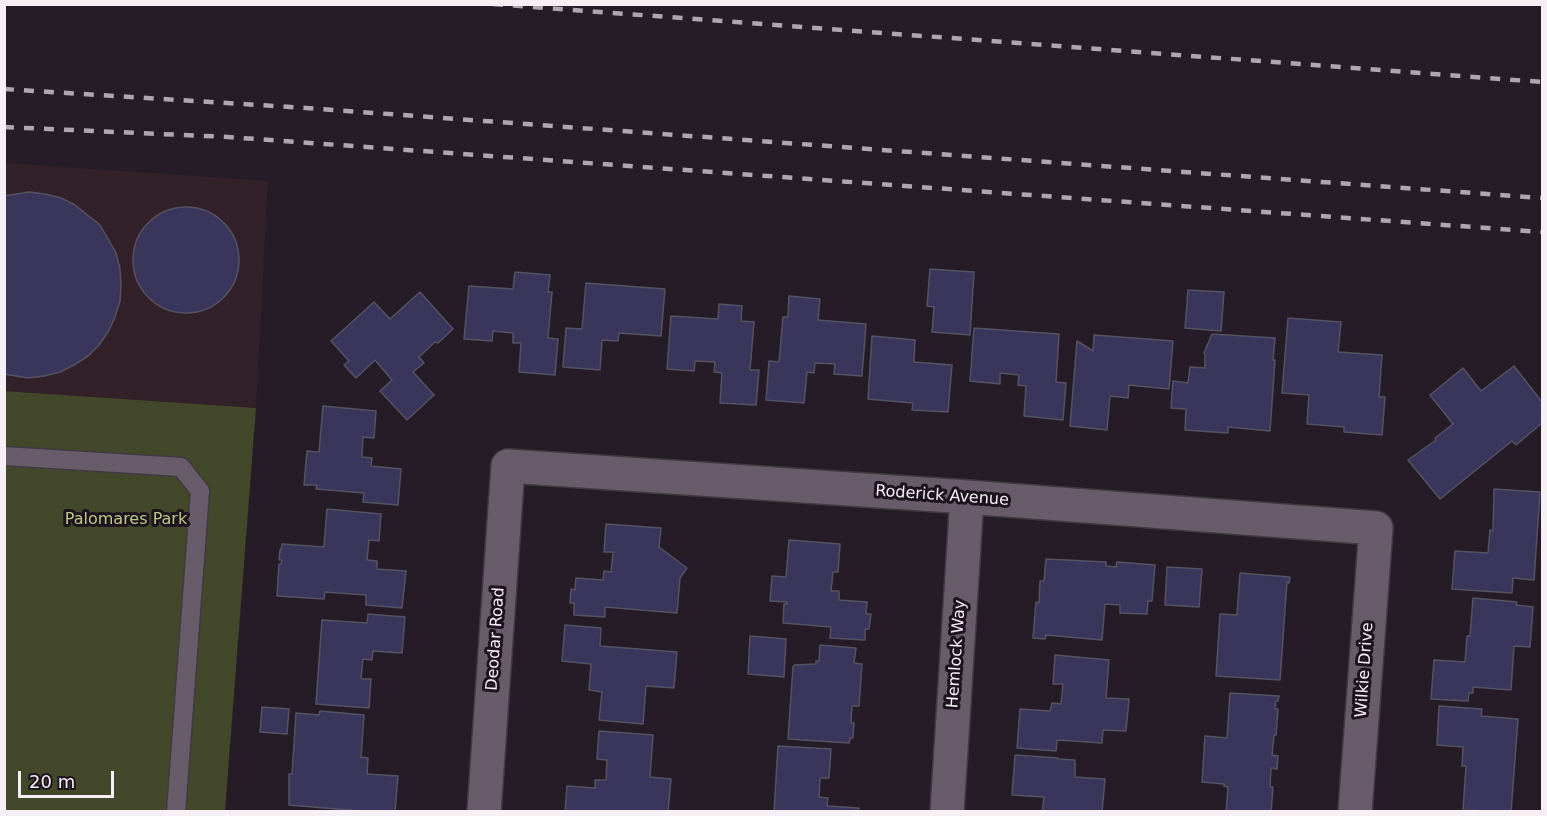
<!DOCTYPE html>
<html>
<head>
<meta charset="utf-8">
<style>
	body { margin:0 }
	#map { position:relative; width:1547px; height:816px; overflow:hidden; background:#261c27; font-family:"DejaVu Sans",sans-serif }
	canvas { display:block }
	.frame { position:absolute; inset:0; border:6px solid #f6eff6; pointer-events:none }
	.scale { position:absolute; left:18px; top:771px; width:96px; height:27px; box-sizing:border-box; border:3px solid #f6eff6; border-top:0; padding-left:8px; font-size:18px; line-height:21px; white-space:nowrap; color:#f6eff6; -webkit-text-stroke:4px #1d131e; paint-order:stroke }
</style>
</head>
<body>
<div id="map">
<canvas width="1547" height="816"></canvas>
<div class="frame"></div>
<div class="scale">20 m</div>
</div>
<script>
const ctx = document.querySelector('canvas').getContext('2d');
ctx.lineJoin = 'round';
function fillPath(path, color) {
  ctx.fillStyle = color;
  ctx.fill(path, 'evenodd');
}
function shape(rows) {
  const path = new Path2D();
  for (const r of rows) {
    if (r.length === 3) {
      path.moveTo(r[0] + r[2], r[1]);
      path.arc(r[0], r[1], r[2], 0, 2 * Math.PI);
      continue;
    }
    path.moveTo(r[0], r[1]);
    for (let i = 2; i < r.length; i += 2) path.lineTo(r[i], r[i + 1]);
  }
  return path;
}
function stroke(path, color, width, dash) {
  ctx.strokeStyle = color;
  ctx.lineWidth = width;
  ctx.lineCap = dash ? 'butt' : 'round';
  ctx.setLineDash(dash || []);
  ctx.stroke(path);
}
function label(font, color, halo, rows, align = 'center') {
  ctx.font = font + ' "DejaVu Sans",sans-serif';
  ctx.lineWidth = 6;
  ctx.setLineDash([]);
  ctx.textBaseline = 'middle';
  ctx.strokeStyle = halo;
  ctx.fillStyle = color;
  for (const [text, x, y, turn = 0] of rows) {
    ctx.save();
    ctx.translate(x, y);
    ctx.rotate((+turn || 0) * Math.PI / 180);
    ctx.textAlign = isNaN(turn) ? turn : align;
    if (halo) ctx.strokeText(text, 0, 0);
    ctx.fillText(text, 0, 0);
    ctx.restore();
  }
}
const industrial = shape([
	[4,163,268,181,256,408,5,391]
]);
const green = shape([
	[4,391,256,408,225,811,5,811]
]);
const building = shape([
	[29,192,45,194,61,198,75,205,100,225,116,253,120,269,121,285,120,301,115,317,108,332,99,345,88,356,74,365,60,372,44,376,28,378,4,374,4,196,29,192],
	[186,260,53],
	[930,269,974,272,970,335,932,332,934,307,927,306,930,269],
	[515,272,550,275,548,292,552,292,548,338,558,339,555,375,519,372,521,343,513,343,513,333,493,331,492,341,464,339,469,286,513,289,515,272],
	[586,283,665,289,661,336,619,333,618,341,602,340,600,370,563,367,566,328,582,329,586,283],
	[1188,290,1224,292,1221,331,1185,328,1188,290],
	[420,292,453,329,438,343,435,342,419,357,424,363,413,372,434,395,407,420,380,391,392,380,375,360,356,378,344,365,349,361,331,341,374,302,390,319,420,292],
	[789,296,820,299,818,320,866,324,862,376,834,374,835,364,815,363,814,373,807,372,804,403,766,400,769,361,779,362,783,317,788,317,789,296],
	[719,304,742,306,741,321,754,322,750,370,759,370,756,405,720,403,722,373,714,372,715,362,695,361,694,371,667,369,671,316,718,319,719,304],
	[1288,318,1341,322,1338,352,1382,355,1379,397,1385,397,1382,435,1344,432,1344,427,1307,424,1309,395,1282,393,1288,318],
	[974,328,1059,334,1056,382,1066,383,1063,420,1024,416,1026,386,1018,385,1019,375,1000,373,1000,384,970,381,974,328],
	[1212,334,1275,338,1273,360,1275,360,1270,431,1228,427,1228,433,1185,430,1186,409,1171,408,1173,381,1188,383,1190,367,1205,368,1205,355,1204,353,1212,334],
	[1094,335,1173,341,1169,389,1129,385,1128,398,1110,396,1107,430,1070,426,1077,341,1093,351,1094,335],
	[872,336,915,340,914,362,952,365,948,412,912,410,913,403,868,399,872,336],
	[1514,366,1542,402,1542,423,1516,445,1512,441,1440,499,1408,460,1436,440,1435,438,1453,424,1430,395,1463,368,1481,391,1514,366],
	[323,406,376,411,374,438,363,437,362,457,372,458,371,466,401,469,398,505,363,502,364,493,316,489,317,485,304,485,307,451,319,452,323,406],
	[1494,489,1540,492,1534,580,1513,578,1512,593,1452,589,1455,551,1488,553,1490,530,1493,531,1494,489],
	[327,509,381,514,379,541,369,540,367,560,377,561,377,569,406,571,402,608,366,605,366,595,325,592,324,599,277,596,279,564,281,564,282,560,279,560,280,550,281,550,282,544,324,547,327,509],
	[606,524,661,528,659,547,687,568,680,578,677,613,605,607,605,617,574,615,574,603,570,603,571,589,575,590,576,578,603,580,604,571,611,572,613,552,604,552,606,524],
	[789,540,840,544,838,572,833,572,831,591,839,591,839,600,867,602,866,614,871,614,869,629,865,629,865,640,830,638,831,627,783,623,784,604,787,604,787,602,770,601,772,576,786,577,789,540],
	[1046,559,1106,562,1106,566,1116,567,1117,562,1155,565,1152,601,1148,601,1147,614,1120,613,1120,605,1105,604,1102,640,1046,635,1045,639,1033,638,1036,602,1039,603,1040,581,1044,581,1046,559],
	[1167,567,1202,569,1199,607,1165,605,1167,567],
	[1240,573,1290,577,1289,583,1287,582,1280,680,1216,676,1220,614,1237,615,1240,573],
	[1473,598,1517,602,1516,605,1533,607,1530,647,1514,646,1511,690,1473,687,1473,693,1469,693,1468,701,1431,699,1434,660,1465,662,1467,636,1470,636,1473,598],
	[368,614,405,617,402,653,373,651,372,660,363,659,361,679,371,679,369,708,316,704,322,620,367,623,368,614],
	[565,625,601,628,600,646,677,652,674,688,646,686,643,724,599,720,602,692,589,690,591,664,562,661,565,625],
	[750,636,786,639,784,677,748,674,750,636],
	[820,645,856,648,854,663,862,664,859,706,852,706,851,723,854,723,853,738,850,738,849,743,788,739,793,667,794,665,816,664,816,661,819,661,820,645],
	[1055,655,1109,660,1106,698,1129,699,1126,731,1103,730,1102,743,1057,740,1056,751,1017,748,1020,709,1050,711,1052,703,1061,704,1063,684,1053,684,1055,655],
	[1230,693,1279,696,1278,701,1276,701,1275,709,1278,709,1276,735,1274,735,1272,755,1278,756,1277,769,1271,768,1270,787,1273,787,1271,812,1226,812,1228,787,1224,786,1224,784,1202,782,1205,736,1227,738,1230,693],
	[1439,706,1482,709,1481,716,1518,719,1511,812,1463,810,1466,766,1462,766,1463,747,1437,745,1439,706],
	[262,707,289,709,287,734,260,732,262,707],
	[320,711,364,715,361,757,368,758,367,774,398,776,395,812,372,812,289,805,289,774,292,774,296,713,319,715,320,711],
	[599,731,653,735,650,777,671,779,668,812,565,812,567,786,595,788,595,780,606,780,607,760,597,759,599,731],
	[778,746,831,749,829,778,820,778,819,797,828,798,827,806,859,808,858,812,774,812,778,746],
	[1015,755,1058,758,1058,759,1075,760,1075,777,1105,779,1102,812,1042,812,1044,797,1012,795,1015,755]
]);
const lane = shape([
	[4,456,181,467,200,491,176,812]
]);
const street = shape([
	[484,812,508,466,967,497,1376,528,1355,812],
	[947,812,967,497]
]);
const rail = shape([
	[493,4,1542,82],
	[4,89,306,108,1542,198],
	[4,127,228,137,1542,232]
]);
const streetNames = [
	["Roderick Avenue",942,496,4],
	["Deodar Road",496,639,-86],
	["Hemlock Way",957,654,-86],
	["Wilkie Drive",1365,670,-86]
];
const parkNames = [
	["Palomares Park",126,520]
];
fillPath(industrial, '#33212a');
fillPath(green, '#43482a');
fillPath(building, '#3a355b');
stroke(building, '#555363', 1.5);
stroke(lane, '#423a43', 21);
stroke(street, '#423a43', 36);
stroke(lane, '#695c6a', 18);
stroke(street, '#695c6a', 33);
stroke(rail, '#afa7af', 4.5, [10, 10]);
label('16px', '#f6eff6', '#1d131e', streetNames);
label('16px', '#bdc982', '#1d131e', parkNames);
</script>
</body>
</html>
